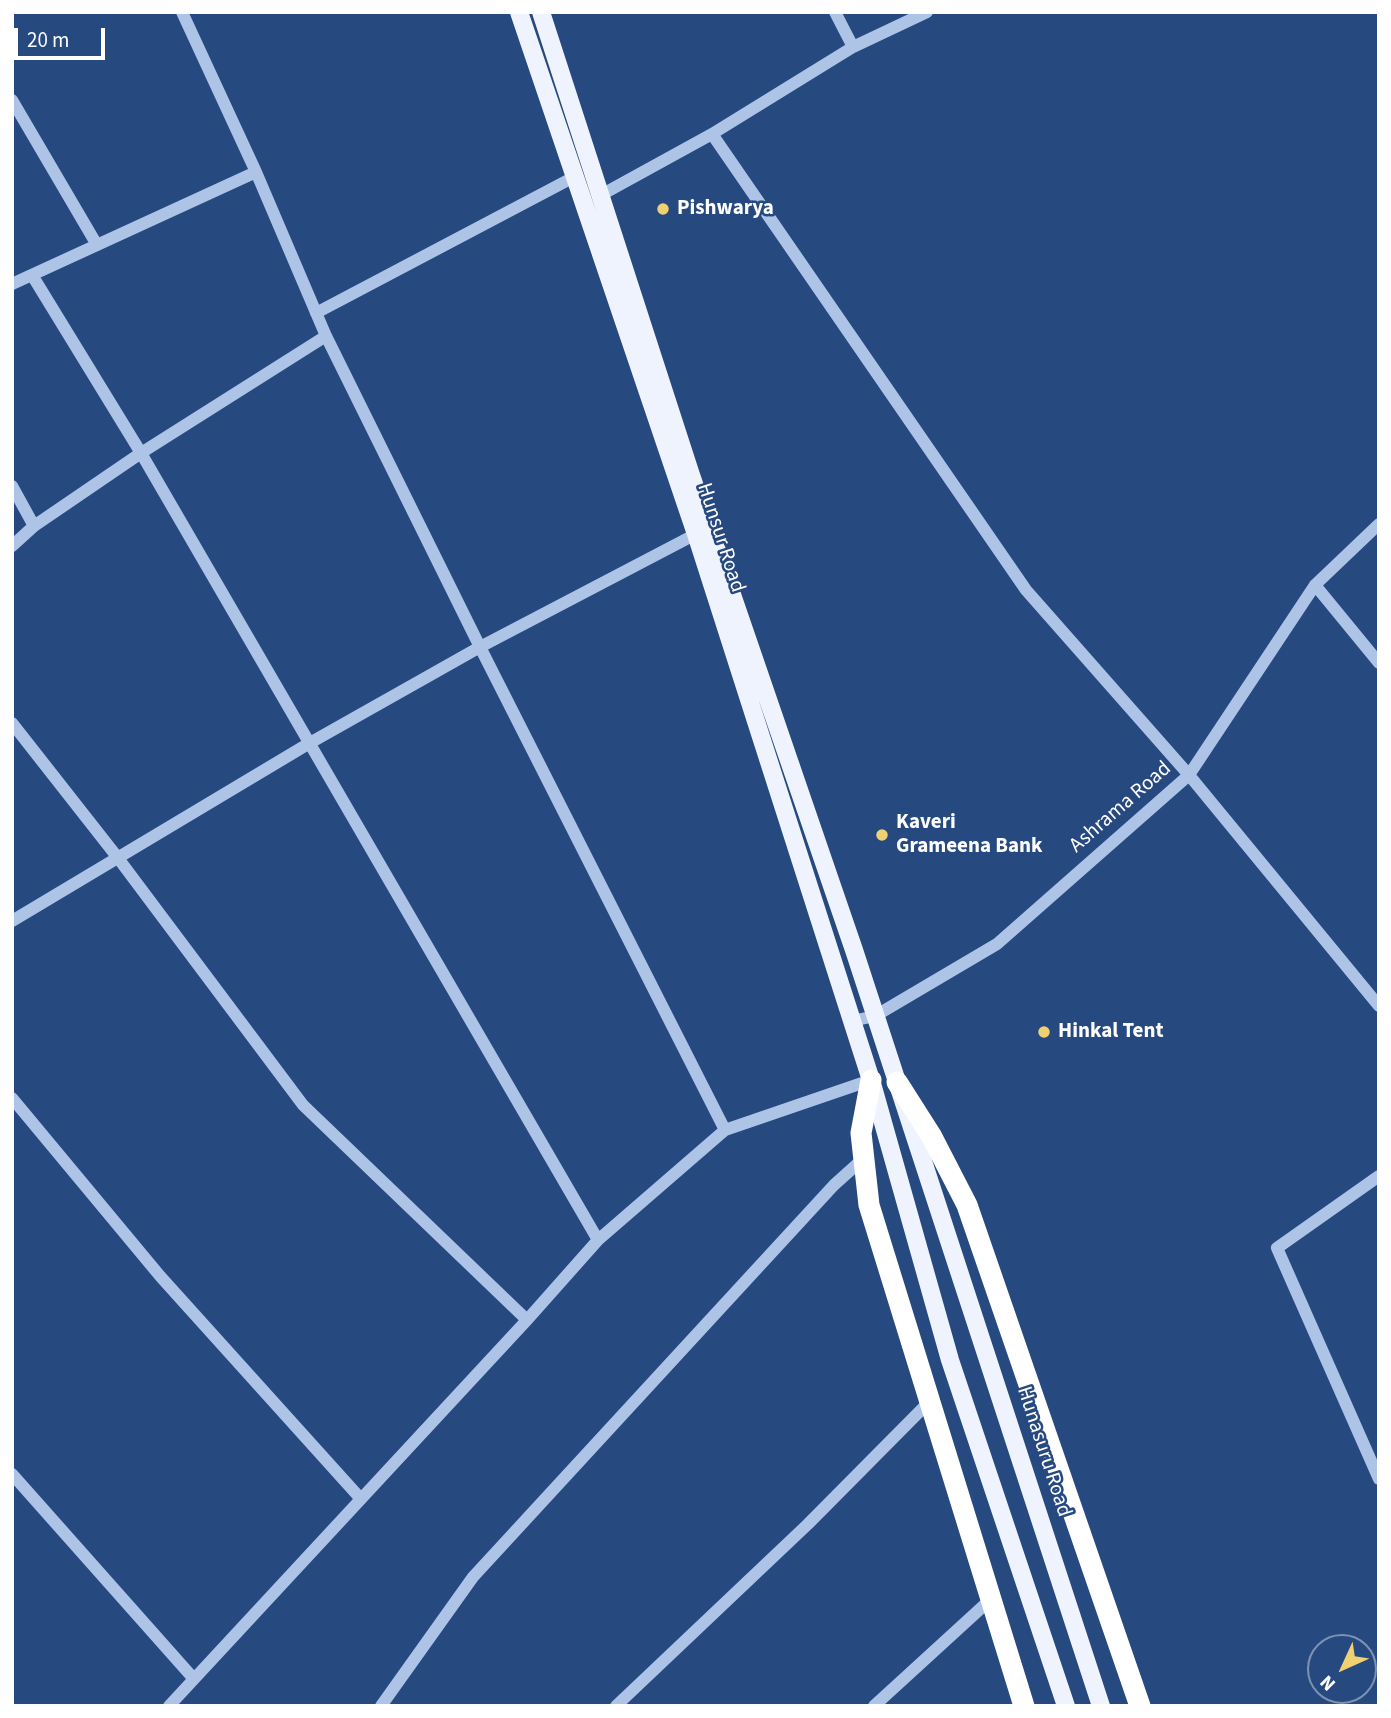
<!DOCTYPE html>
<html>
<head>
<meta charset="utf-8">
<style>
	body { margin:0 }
	#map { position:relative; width:1391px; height:1718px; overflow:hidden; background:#264980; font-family:"Source Sans 3",sans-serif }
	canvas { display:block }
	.frame { position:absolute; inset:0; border:14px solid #fff; pointer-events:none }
	.north { position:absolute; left:1307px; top:1634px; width:70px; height:70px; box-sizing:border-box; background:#264980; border:2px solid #7d92b3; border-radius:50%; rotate:225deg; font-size:19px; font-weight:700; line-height:28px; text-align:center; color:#fff }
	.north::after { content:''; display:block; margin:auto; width:24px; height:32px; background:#efd172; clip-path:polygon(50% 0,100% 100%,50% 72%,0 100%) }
	.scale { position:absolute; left:14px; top:28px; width:91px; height:32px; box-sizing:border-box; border:4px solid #fff; border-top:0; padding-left:9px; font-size:21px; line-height:24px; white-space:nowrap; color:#fff; -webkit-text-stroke:5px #264980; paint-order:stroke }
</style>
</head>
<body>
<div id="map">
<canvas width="1391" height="1718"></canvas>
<div class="frame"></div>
<div class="north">N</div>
<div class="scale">20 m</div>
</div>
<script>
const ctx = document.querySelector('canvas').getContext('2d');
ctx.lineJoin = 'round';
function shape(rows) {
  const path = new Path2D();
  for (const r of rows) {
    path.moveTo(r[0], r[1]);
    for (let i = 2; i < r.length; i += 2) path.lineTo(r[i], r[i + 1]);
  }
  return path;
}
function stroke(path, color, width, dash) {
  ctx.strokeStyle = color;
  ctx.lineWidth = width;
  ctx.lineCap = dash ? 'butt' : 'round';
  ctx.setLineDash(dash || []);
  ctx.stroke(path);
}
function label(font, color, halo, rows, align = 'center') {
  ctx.font = font + ' "Source Sans 3",sans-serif';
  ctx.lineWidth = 5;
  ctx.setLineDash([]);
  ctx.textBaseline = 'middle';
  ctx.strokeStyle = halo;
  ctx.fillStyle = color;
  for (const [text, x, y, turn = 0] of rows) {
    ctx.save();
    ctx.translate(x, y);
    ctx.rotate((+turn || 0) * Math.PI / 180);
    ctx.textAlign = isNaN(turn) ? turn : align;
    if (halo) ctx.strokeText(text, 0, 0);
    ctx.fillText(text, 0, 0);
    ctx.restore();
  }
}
const minor = shape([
	[182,12,256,172,326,336,480,647,725,1130],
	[835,12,853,47],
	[12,100,97,245],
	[712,134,1026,590,1189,775,1379,1006],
	[601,195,712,134,853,47,927,12],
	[32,275,141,453,598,1240],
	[12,284,256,172],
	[316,313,574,177],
	[12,486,34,526],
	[12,546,34,526,141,453,326,336],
	[1315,585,1379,663],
	[12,723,118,858,303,1105,527,1320],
	[12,921,308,744,480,647,696,534],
	[852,1021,875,1016,997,944,1189,775,1315,585,1379,524],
	[12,1098,160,1276,361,1499],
	[1379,1176,1277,1248,1379,1479],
	[12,1474,194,1679],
	[169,1706,527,1320,598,1240,725,1130,871,1080],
	[381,1706,473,1577,834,1185,864,1158],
	[616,1706,808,1524,930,1401],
	[874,1706,991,1599]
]);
const major = shape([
	[519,12,696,534,871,1080,950,1360,1066,1706],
	[541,12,691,475,854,950,1101,1706]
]);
const highway = shape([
	[871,1080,861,1133,869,1205,1024,1706],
	[897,1082,932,1137,967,1205,1140,1706]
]);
const markers = [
	[663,209,7,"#efd172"],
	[882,835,7,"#efd172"],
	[1044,1032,7,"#efd172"]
];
const poiNames = [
	["Pishwarya",677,209],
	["Kaveri",896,823],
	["Grameena Bank",896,847],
	["Hinkal Tent",1058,1032]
];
const streetNames = [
	["Hunsur Road",720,538,72],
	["Ashrama Road",1121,808,-41],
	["Hunasuru Road",1043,1452,72]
];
stroke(minor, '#adc4e6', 12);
stroke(major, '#eef3fd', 18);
stroke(highway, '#fff', 21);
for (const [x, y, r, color] of markers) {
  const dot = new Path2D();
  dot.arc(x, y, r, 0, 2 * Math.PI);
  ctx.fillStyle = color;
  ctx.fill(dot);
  stroke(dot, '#264980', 2.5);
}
label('bold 21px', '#fff', '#264980', poiNames, 'left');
label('21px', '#fff', '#264980', streetNames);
</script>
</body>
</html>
